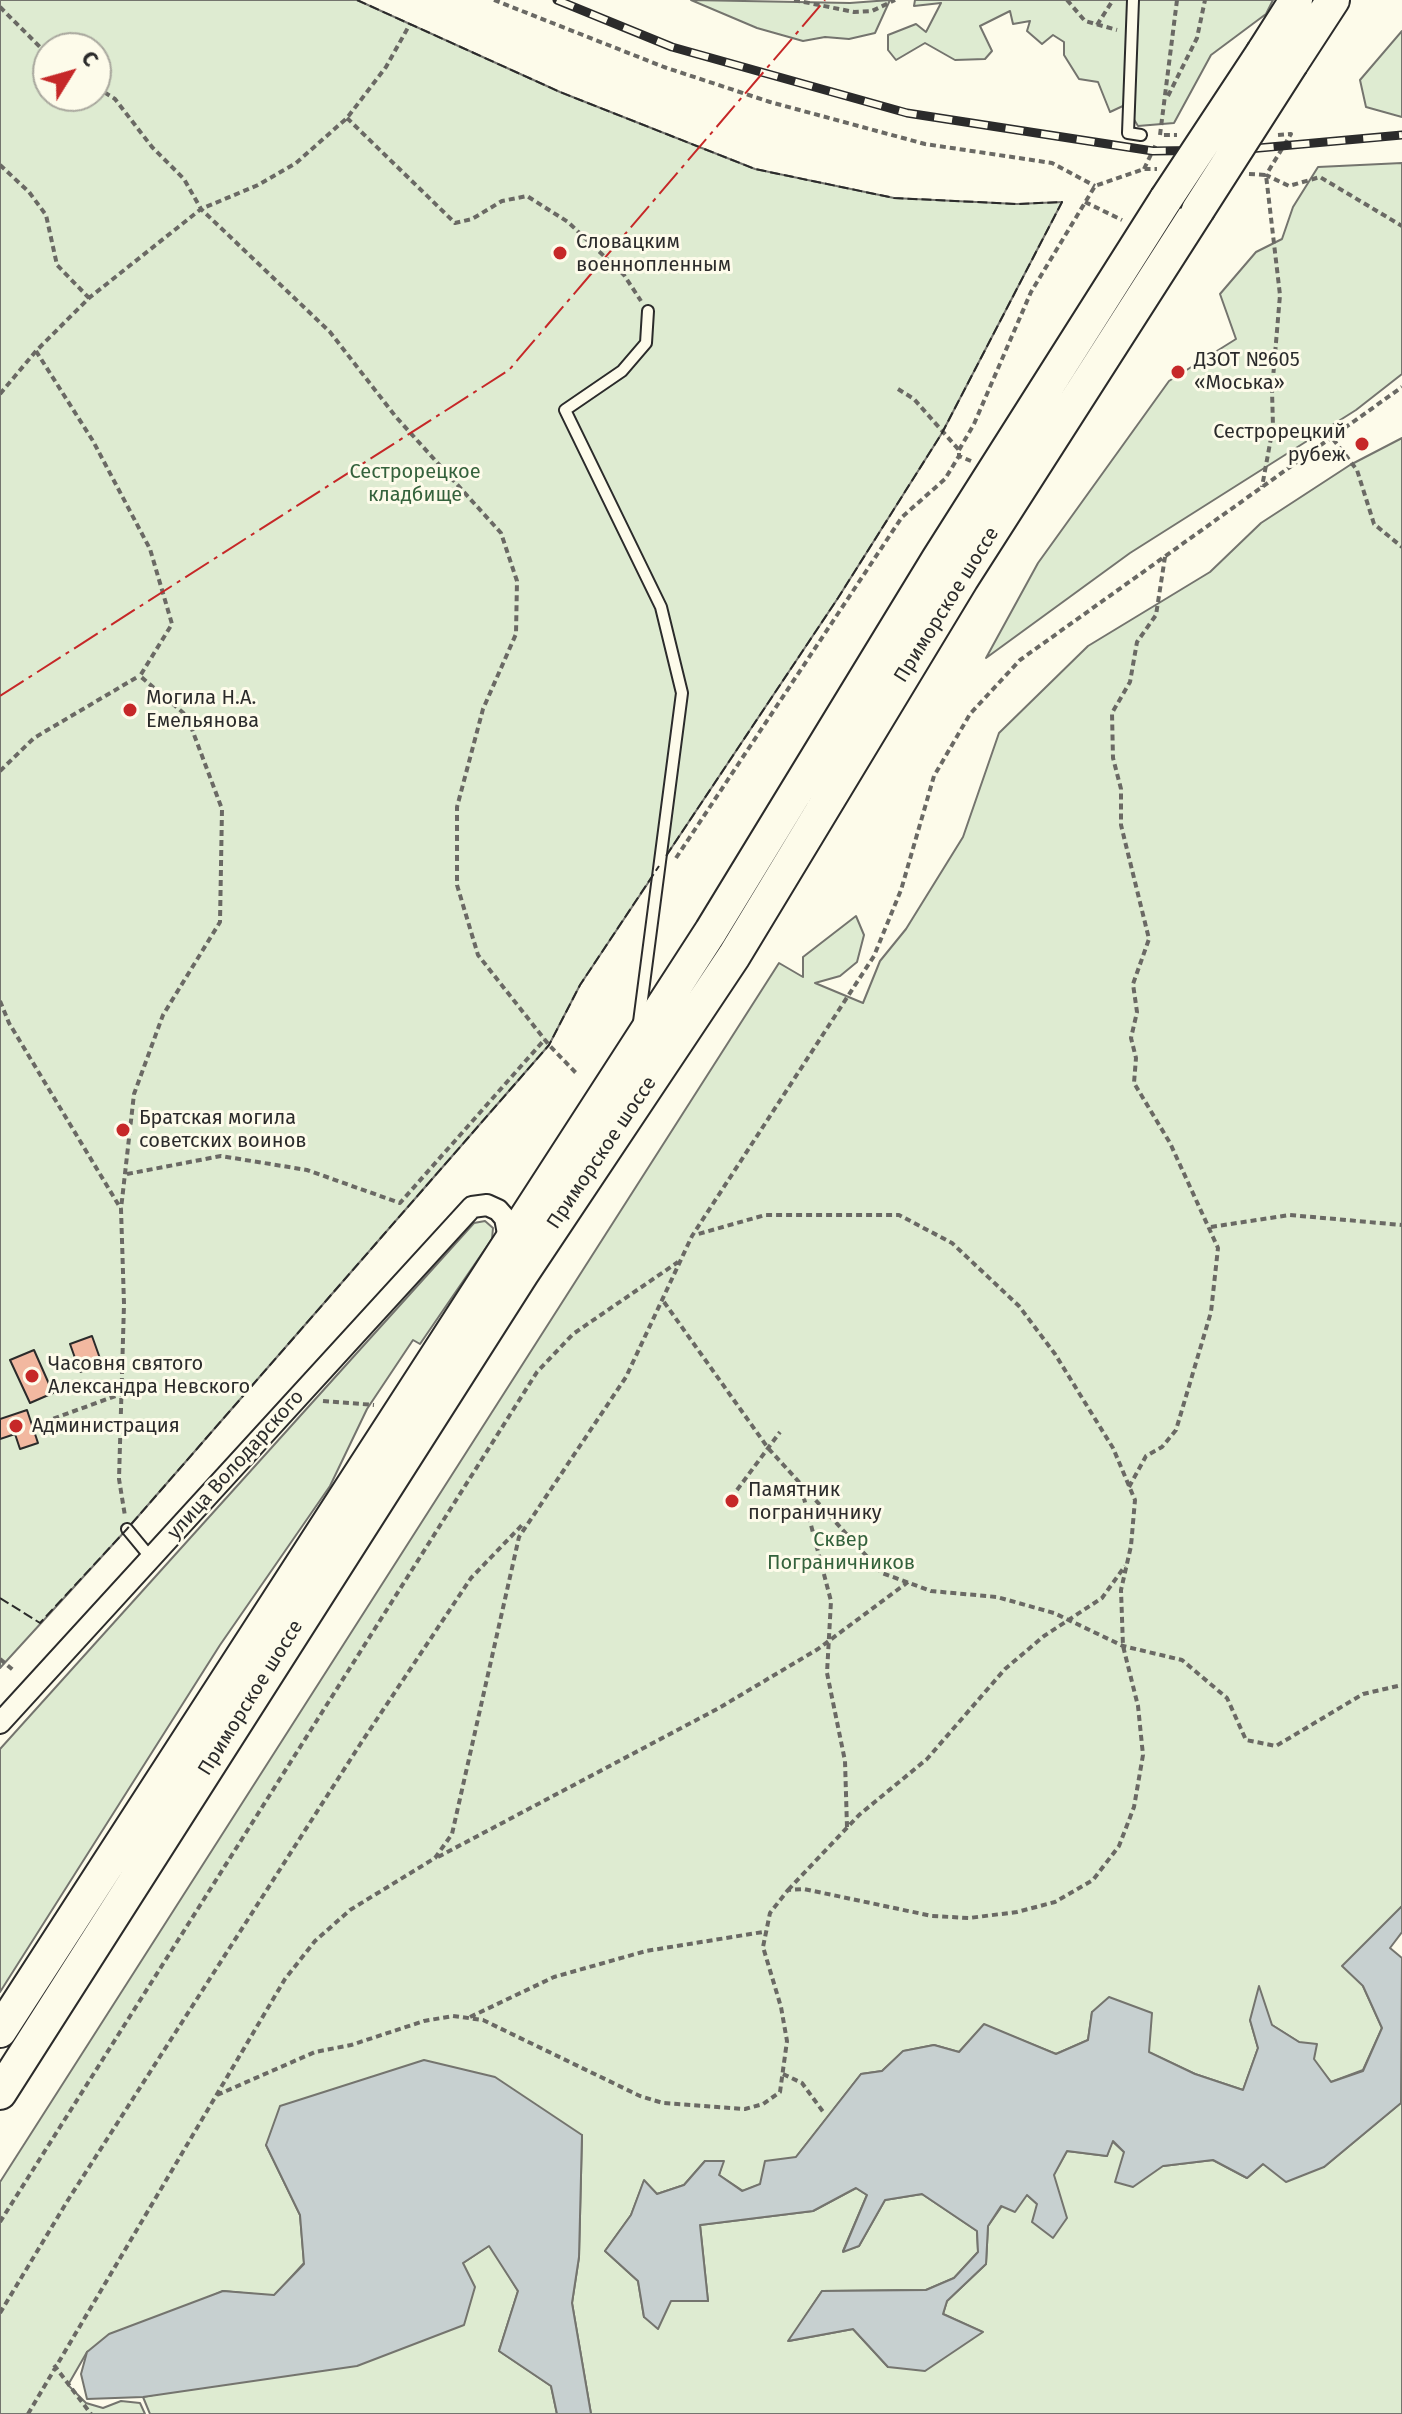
<!DOCTYPE html>
<html>
<head>
<meta charset="utf-8">
<style>
	body { margin:0 }
	#map { position:relative; width:1402px; height:2414px; overflow:hidden; background:#fdfbea; font-family:"Fira Sans",sans-serif }
	canvas { display:block }
	.north { position:absolute; left:32px; top:32px; width:80px; height:80px; box-sizing:border-box; background:#fdfbea; border:2px solid #a9a89e; border-radius:50%; rotate:53deg; font-size:22px; font-weight:700; line-height:32px; text-align:center; color:#2b2b2b }
	.north::after { content:''; display:block; margin:auto; width:28px; height:36px; background:#c62828; clip-path:polygon(50% 0,100% 100%,50% 72%,0 100%) }
</style>
</head>
<body>
<div id="map">
<canvas width="1402" height="2414"></canvas>
<div class="north">С</div>
</div>
<script>
const ctx = document.querySelector('canvas').getContext('2d');
ctx.lineJoin = 'round';
function fillPath(path, color) {
  ctx.fillStyle = color;
  ctx.fill(path, 'evenodd');
}
function shape(rows) {
  const path = new Path2D();
  for (const r of rows) {
    path.moveTo(r[0], r[1]);
    for (let i = 2; i < r.length; i += 2) path.lineTo(r[i], r[i + 1]);
  }
  return path;
}
function stroke(path, color, width, dash) {
  ctx.strokeStyle = color;
  ctx.lineWidth = width;
  ctx.lineCap = dash ? 'butt' : 'round';
  ctx.setLineDash(dash || []);
  ctx.stroke(path);
}
function label(font, color, halo, rows, align = 'center') {
  ctx.font = font + ' "Fira Sans",sans-serif';
  ctx.lineWidth = 6;
  ctx.setLineDash([]);
  ctx.textBaseline = 'middle';
  ctx.strokeStyle = halo;
  ctx.fillStyle = color;
  for (const [text, x, y, turn = 0] of rows) {
    ctx.save();
    ctx.translate(x, y);
    ctx.rotate((+turn || 0) * Math.PI / 180);
    ctx.textAlign = isNaN(turn) ? turn : align;
    if (halo) ctx.strokeText(text, 0, 0);
    ctx.fillText(text, 0, 0);
    ctx.restore();
  }
}
const green = shape([
	[0,0,357,0,560,92,755,169,894,198,1017,204,1062,202,942,433,838,598,580,985,549,1045,127,1529,0,1668,0,0],
	[48,48,96,48,96,96,48,96,48,48],
	[691,0,850,3,890,0,875,33,849,39,825,37,803,41,757,28,691,0],
	[915,0,1273,0,1266,14,1211,55,1174,123,1138,126,1125,105,1110,112,1098,82,1079,79,1064,55,1064,42,1053,35,1042,44,1027,31,1030,21,1013,24,1010,11,980,26,992,51,985,59,955,60,925,43,896,60,888,50,888,35,916,24,926,32,941,3,914,6,915,0],
	[1402,31,1402,117,1366,107,1360,80,1402,31],
	[1402,163,1402,374,1356,410,1130,553,986,658,1038,563,1169,381,1236,339,1220,294,1256,252,1282,239,1293,207,1318,167,1402,163],
	[1402,438,1402,1906,1363,1986,1382,2028,1363,2070,1331,2082,1299,2042,1272,2025,1250,2020,1258,2048,1243,2090,1195,2074,1148,2052,1092,2012,1088,2040,1056,2054,984,2025,959,2052,934,2045,904,2051,882,2071,861,2074,796,2157,761,2184,743,2191,719,2175,723,2161,705,2161,684,2185,657,2194,644,2181,631,2215,605,2251,638,2281,644,2317,671,2300,708,2301,700,2225,813,2211,856,2188,867,2195,843,2251,859,2246,885,2200,922,2194,977,2231,978,2252,954,2278,926,2290,822,2291,789,2341,853,2329,888,2367,982,2332,943,2314,947,2301,986,2264,988,2226,1002,2206,1027,2195,1037,2204,1067,2151,1107,2156,1112,2141,1124,2152,1163,2166,1213,2160,1247,2178,1263,2164,1324,2167,1402,2102,1402,2414,591,2414,572,2303,579,2257,582,2135,266,2145,300,2215,304,2263,274,2296,223,2291,87,2352,68,2385,86,2403,103,2408,121,2401,140,2403,145,2414,0,2414,0,2182,779,963,803,977,803,957,856,916,864,935,857,962,840,976,815,983,863,1003,880,961,906,929,963,837,999,733,1088,646,1210,572,1261,523,1350,465,1402,438],
	[485,1221,493,1228,492,1239,420,1344,413,1340,367,1409,330,1486,220,1645,0,1992,0,1749,474,1223,485,1221],
	[490,2245,518,2291,499,2351,551,2386,557,2414,150,2414,143,2397,173,2391,463,2263,490,2245]
]);
const water = shape([
	[1402,1906,1402,1932,1390,1948,1402,1958,1401,2103,1324,2167,1286,2182,1263,2164,1247,2178,1213,2160,1163,2166,1133,2187,1115,2182,1124,2152,1113,2141,1107,2156,1067,2151,1054,2175,1067,2218,1053,2238,1032,2222,1037,2204,1027,2195,1015,2212,1001,2206,988,2226,986,2264,947,2301,943,2314,983,2332,925,2371,888,2367,853,2329,788,2341,822,2291,926,2290,954,2278,978,2252,977,2231,922,2194,885,2200,859,2246,843,2252,867,2195,856,2188,813,2211,700,2225,708,2301,671,2301,658,2329,644,2317,638,2281,605,2251,631,2215,644,2180,657,2194,684,2185,705,2161,724,2161,719,2175,742,2191,760,2184,765,2161,796,2157,861,2074,882,2071,903,2051,934,2045,959,2052,984,2024,1056,2054,1088,2040,1092,2012,1109,1997,1152,2013,1149,2052,1195,2074,1243,2090,1258,2048,1250,2020,1259,1986,1272,2025,1299,2042,1317,2044,1314,2059,1331,2082,1363,2071,1382,2028,1363,1986,1342,1966,1402,1906],
	[424,2060,495,2077,582,2135,579,2257,572,2303,591,2414,557,2414,551,2386,499,2351,518,2291,489,2246,463,2263,475,2287,464,2325,357,2366,143,2397,87,2399,81,2374,87,2352,109,2334,223,2291,274,2295,304,2264,300,2215,266,2145,280,2106,424,2060]
]);
const building = shape([
	[92,1336,102,1364,80,1372,70,1344,92,1336],
	[34,1350,53,1393,30,1403,10,1360,34,1350],
	[27,1410,38,1443,20,1449,15,1434,0,1439,0,1419,27,1410]
]);
const path = shape([
	[494,0,664,67,770,102,925,144,1052,163,1095,186],
	[794,0,854,12,872,11,895,0],
	[1067,0,1085,21,1117,30],
	[1177,0,1160,135,1177,135],
	[0,7,48,55],
	[1097,25,1113,0],
	[96,87,115,99,152,147,184,179,201,209,330,332,396,417,501,533,517,581,516,634,483,709,457,807,457,885,478,955,549,1045,577,1074],
	[1168,96,1197,38,1205,0],
	[347,118,455,223,472,219,502,201,527,196,568,222,624,275,641,301],
	[1278,135,1291,134,1266,175,1289,186,1320,177,1402,226],
	[0,165,29,192,46,215,57,265,89,298],
	[1144,169,1157,142],
	[1249,174,1266,175,1280,295,1272,390,1273,427,1262,487],
	[1085,202,1122,220],
	[36,351,93,441,150,549,172,624,140,676,187,716,222,809,220,922,163,1015,134,1094,121,1209,124,1304,119,1479,125,1516],
	[898,389,914,399,959,450,959,456,971,461],
	[0,394,36,351,89,298,201,209,258,185,296,163,347,118,386,67,410,24],
	[1333,439,1357,470,1374,524,1402,547],
	[959,450,974,424,1031,292,1095,186,1144,169,1157,169],
	[0,771,34,738,139,676],
	[676,858,902,517,945,479,959,456],
	[0,1001,9,1023,121,1209],
	[127,1174,221,1156,307,1170,400,1203,545,1039],
	[1211,1227,1290,1215,1402,1225],
	[664,1302,768,1448,882,1573,931,1591,997,1597,1054,1613,1123,1646,1182,1660,1227,1698,1246,1740,1276,1746,1363,1694,1402,1685],
	[323,1401,374,1405],
	[44,1422,121,1394],
	[801,1487,831,1601,827,1673,845,1761,847,1827],
	[1129,1487,1146,1456,1162,1447,1176,1430,1211,1312,1218,1248,1170,1143,1134,1083,1136,1058,1131,1038,1137,1012,1133,984,1149,939,1121,825,1121,789,1113,758,1112,713,1130,682,1137,642,1156,615,1165,557],
	[737,1490,780,1432],
	[0,1659,13,1670],
	[438,1857,719,1708,818,1649,908,1582],
	[788,1890,859,1815,927,1759,1005,1669,1044,1636,1102,1598,1125,1566],
	[470,2017,554,1977,646,1951,763,1932],
	[783,2074,802,2083,824,2113],
	[217,2095,315,2052,351,2045,424,2021,453,2016,483,2020,640,2096,663,2103,745,2109,763,2104,780,2092,787,2041,781,2007,763,1947,770,1913,788,1890,804,1889,932,1916,969,1918,1017,1912,1055,1902,1093,1880,1119,1846,1134,1807,1143,1755,1138,1706,1123,1646,1121,1590,1131,1546,1135,1500,1113,1448,1055,1354,1019,1306,952,1243,899,1215,765,1215,695,1235],
	[0,2222,537,1372,573,1334,678,1262],
	[0,2313,68,2200,361,1743,471,1578,524,1523],
	[54,2365,91,2414],
	[28,2414,285,1979,315,1941,350,1910,435,1858,452,1834,519,1537,626,1377,692,1236,874,956,901,890,934,776,970,714,1020,660,1402,387]
]);
const service = shape([
	[1133,0,1128,133,1141,135],
	[639,1022,682,693,661,607,565,410,622,371,646,343,648,311],
	[127,1529,151,1558]
]);
const minor = shape([
	[0,1723,472,1207,487,1205,498,1210,505,1218,509,1239]
]);
const trunk = shape([
	[1263,52,1296,0],
	[1292,63,1333,0],
	[0,2031,711,931,938,559,1166,199],
	[0,2093,522,1274,734,956,962,579,1198,210]
]);
const rail = shape([
	[557,0,672,47,907,113,1153,151,1237,150,1402,135]
]);
const trunkBridge = shape([
	[1166,199,1263,52],
	[1198,210,1292,63]
]);
const fence = shape([
	[357,0,560,92,755,169,894,198,1017,204,1062,202,942,433,838,598,666,856],
	[0,1598,40,1623,127,1529,549,1045,580,985,659,866]
]);
const power = shape([
	[0,696,509,370,825,0]
]);
const markers = [
	[560,253,8,"#c62828"],
	[1178,372,8,"#c62828"],
	[1362,444,8,"#c62828"],
	[130,710,8,"#c62828"],
	[123,1130,8,"#c62828"],
	[32,1376,8,"#c62828"],
	[16,1426,8,"#c62828"],
	[732,1501,8,"#c62828"]
];
const poiNames = [
	["Словацким",576,242],
	["военнопленным",576,265],
	["ДЗОТ №605",1194,360],
	["«Моська»",1194,383],
	["Сестрорецкий",1346,432,"right"],
	["рубеж",1346,455,"right"],
	["Могила Н.А.",146,698],
	["Емельянова",146,721],
	["Братская могила",139,1118],
	["советских воинов",139,1141],
	["Часовня святого",48,1364],
	["Александра Невского",48,1387],
	["Администрация",32,1426],
	["Памятник",748,1490],
	["пограничнику",748,1513]
];
const parkNames = [
	["Сестрорецкое",415,472],
	["кладбище",415,495],
	["Сквер",841,1540],
	["Пограничников",841,1563]
];
const streetNames = [
	["Приморское шоссе",947,605,-58],
	["Приморское шоссе",602,1153,-56],
	["улица Володарского",236,1465,-48],
	["Приморское шоссе",251,1698,-58]
];
fillPath(green, '#deebd1');
stroke(green, '#74746e', 2);
fillPath(water, '#c7d0d0');
stroke(water, '#74746e', 2);
fillPath(building, '#f2b8a0');
stroke(building, '#2b2b2b', 2);
stroke(service, '#2b2b2b', 14);
stroke(minor, '#2b2b2b', 24);
stroke(trunk, '#2b2b2b', 36);
stroke(path, '#6a6964', 4, [6, 4]);
stroke(service, '#fdfbea', 10);
stroke(minor, '#fdfbea', 20);
stroke(trunk, '#fdfbea', 32);
stroke(rail, '#2b2b2b', 9);
stroke(rail, '#fdfbea', 6, [18]);
stroke(trunkBridge, '#2b2b2b', 36, []);
stroke(trunkBridge, '#fdfbea', 32);
stroke(fence, '#2b2b2b', 2, [10, 4]);
stroke(power, '#c62828', 2, [28, 6, 4, 6]);
for (const [x, y, r, color] of markers) {
  const dot = new Path2D();
  dot.arc(x, y, r, 0, 2 * Math.PI);
  ctx.fillStyle = color;
  ctx.fill(dot);
  stroke(dot, '#fdfbea', 3);
}
label('20px', '#2b2b2b', '#fdfbea', poiNames, 'left');
label('20px', '#34623c', '#fdfbea', parkNames);
label('20px', '#2b2b2b', '#fdfbea', streetNames);
</script>
</body>
</html>
